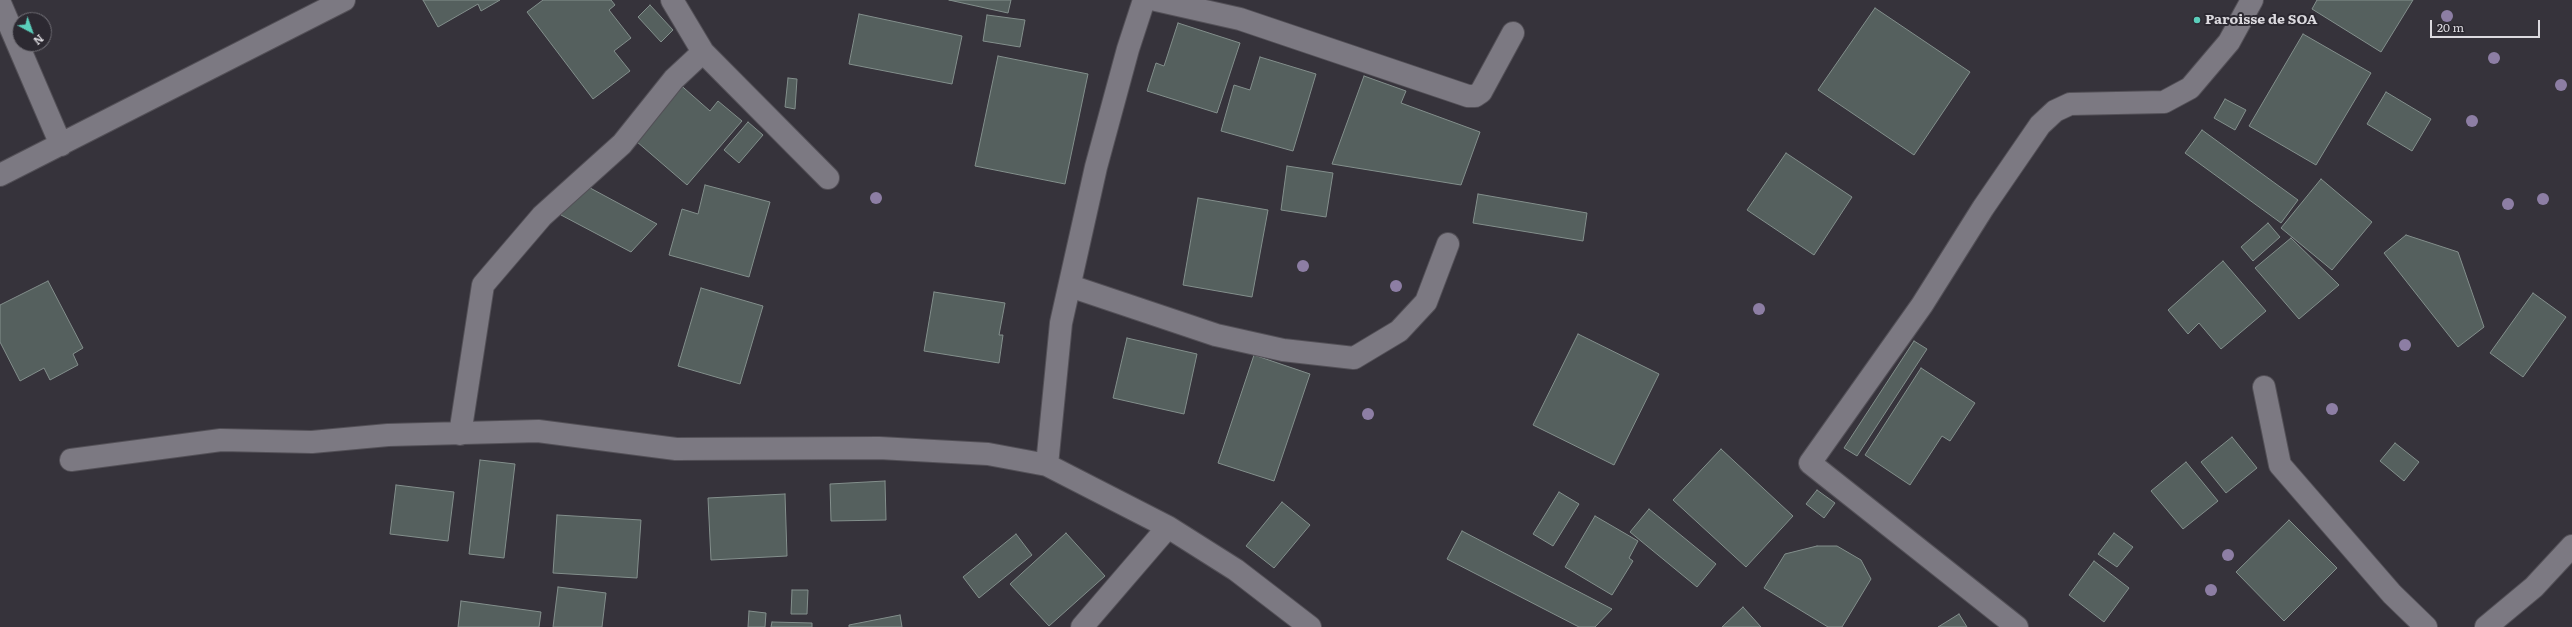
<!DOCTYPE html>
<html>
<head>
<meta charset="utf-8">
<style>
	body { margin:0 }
	#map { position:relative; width:2572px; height:627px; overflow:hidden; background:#36333b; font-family:Literata,serif }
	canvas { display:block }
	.north { position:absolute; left:12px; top:12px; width:40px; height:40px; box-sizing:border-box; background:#2c2931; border:1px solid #727077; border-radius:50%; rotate:139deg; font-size:11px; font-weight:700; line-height:16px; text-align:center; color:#dcdadf }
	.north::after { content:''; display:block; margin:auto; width:14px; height:18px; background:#5bcebb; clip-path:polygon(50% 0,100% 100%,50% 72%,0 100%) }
	.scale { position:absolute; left:2430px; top:20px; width:110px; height:18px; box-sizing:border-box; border:2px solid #dcdadf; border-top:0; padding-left:5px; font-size:12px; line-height:14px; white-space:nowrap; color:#dcdadf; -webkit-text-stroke:3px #2c2931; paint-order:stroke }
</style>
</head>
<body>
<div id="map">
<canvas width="2572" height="627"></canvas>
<div class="north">N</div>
<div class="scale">20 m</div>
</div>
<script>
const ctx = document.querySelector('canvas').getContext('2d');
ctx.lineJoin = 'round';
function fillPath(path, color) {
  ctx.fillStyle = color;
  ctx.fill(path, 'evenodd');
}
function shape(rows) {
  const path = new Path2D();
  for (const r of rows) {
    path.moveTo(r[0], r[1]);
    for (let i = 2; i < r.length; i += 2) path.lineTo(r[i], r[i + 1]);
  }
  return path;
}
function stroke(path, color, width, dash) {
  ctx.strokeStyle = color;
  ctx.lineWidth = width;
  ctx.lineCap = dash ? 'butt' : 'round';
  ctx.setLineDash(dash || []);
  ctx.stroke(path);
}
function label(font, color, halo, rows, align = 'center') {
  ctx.font = font + ' Literata,serif';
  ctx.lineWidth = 4;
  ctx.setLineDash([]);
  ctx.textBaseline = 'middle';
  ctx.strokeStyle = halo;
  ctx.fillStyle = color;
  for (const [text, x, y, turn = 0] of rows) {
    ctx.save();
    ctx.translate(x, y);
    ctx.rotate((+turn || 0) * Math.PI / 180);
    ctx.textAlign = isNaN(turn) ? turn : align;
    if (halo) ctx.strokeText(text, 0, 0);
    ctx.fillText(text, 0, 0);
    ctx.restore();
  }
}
const building = shape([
	[423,0,500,0,481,11,478,4,438,27,423,0],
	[543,0,611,0,615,5,609,10,631,38,614,51,630,71,593,99,527,12,543,0],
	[949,0,1011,0,1008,13,949,0],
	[2317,0,2413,0,2381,52,2312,9,2317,0],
	[650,5,673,30,661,42,638,17,650,5],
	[1875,8,1970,72,1914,155,1818,90,1875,8],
	[859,14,962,36,952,84,849,64,859,14],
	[987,15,1025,20,1020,47,983,41,987,15],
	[1178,23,1240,43,1217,113,1147,91,1156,63,1164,66,1178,23],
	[2303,34,2371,73,2316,165,2249,126,2303,34],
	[998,56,1088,74,1065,184,975,166,998,56],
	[1260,57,1316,74,1293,151,1221,131,1234,85,1250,90,1260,57],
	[1364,76,1406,91,1401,103,1480,132,1461,185,1332,164,1364,76],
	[788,78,797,79,795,109,785,107,788,78],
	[676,81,710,111,718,101,742,121,687,185,629,135,676,81],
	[2386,92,2431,119,2412,151,2367,124,2386,92],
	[2225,99,2246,110,2235,130,2214,118,2225,99],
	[748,122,763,135,739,163,724,150,748,122],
	[2202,130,2298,200,2281,223,2185,153,2202,130],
	[1786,153,1852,197,1814,255,1747,210,1786,153],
	[1287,166,1333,173,1326,217,1281,210,1287,166],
	[2321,179,2372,222,2332,270,2281,228,2321,179],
	[579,182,657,224,631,252,561,215,579,182],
	[705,185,770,202,749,277,669,255,682,209,698,214,705,185],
	[1478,194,1587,213,1583,241,1473,223,1478,194],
	[1198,198,1268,210,1252,297,1183,285,1198,198],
	[2268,223,2280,237,2253,261,2241,247,2268,223],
	[2406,235,2458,252,2484,327,2458,347,2384,253,2406,235],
	[2291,238,2339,285,2299,319,2255,268,2291,238],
	[2223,261,2266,311,2221,349,2199,323,2188,334,2168,310,2223,261],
	[48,281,83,348,73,354,78,365,50,380,44,368,20,381,0,342,0,305,48,281],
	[701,288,763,306,740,384,678,366,701,288],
	[934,292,1005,303,999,335,1003,335,999,363,924,351,934,292],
	[2533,293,2566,317,2523,377,2490,353,2533,293],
	[1578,334,1659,374,1614,465,1533,425,1578,334],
	[1127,338,1197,354,1184,414,1113,398,1127,338],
	[1914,341,1927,349,1857,456,1844,448,1914,341],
	[1254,355,1310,374,1274,481,1218,463,1254,355],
	[1921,368,1975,403,1950,441,1942,436,1910,485,1865,455,1921,368],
	[2232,437,2257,468,2226,493,2201,462,2232,437],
	[2395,443,2419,462,2404,481,2380,461,2395,443],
	[1721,449,1793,516,1746,567,1673,500,1721,449],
	[480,460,515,464,504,558,469,554,480,460],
	[2186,462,2218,501,2183,529,2151,491,2186,462],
	[885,481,886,520,831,521,830,484,885,481],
	[396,485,454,492,448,541,390,534,396,485],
	[1817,490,1835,503,1824,518,1806,504,1817,490],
	[1559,492,1579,504,1553,546,1533,534,1559,492],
	[785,494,787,556,711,560,708,498,785,494],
	[1282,502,1310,525,1274,568,1246,546,1282,502],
	[1649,509,1716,564,1697,587,1630,532,1649,509],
	[557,515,641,520,637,578,553,573,557,515],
	[1595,516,1638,541,1629,558,1633,561,1612,595,1565,567,1595,516],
	[2289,520,2337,568,2284,621,2236,572,2289,520],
	[1462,531,1612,609,1595,627,1579,627,1447,559,1462,531],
	[1066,533,1105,576,1049,626,1010,584,1066,533],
	[2114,533,2133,547,2117,567,2098,554,2114,533],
	[1016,534,1032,555,979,598,963,577,1016,534],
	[1817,546,1837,546,1861,560,1871,579,1842,627,1828,627,1764,588,1785,554,1817,546],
	[2094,561,2129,588,2104,622,2069,595,2094,561],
	[558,587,606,593,602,627,553,627,558,587],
	[792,590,808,590,807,614,791,614,792,590],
	[461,601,541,612,539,627,458,627,461,601],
	[1743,607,1761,627,1722,627,1743,607],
	[749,611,766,613,765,627,748,627,749,611],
	[1959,614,1967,627,1938,627,1959,614],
	[900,615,902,627,849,627,849,625,900,615],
	[772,622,812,623,812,627,771,627,772,622]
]);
const minor = shape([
	[1156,0,1240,19,1468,96,1475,96,1481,92,1513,33],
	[0,3,61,145],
	[703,52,828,178],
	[0,175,344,0],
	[1070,286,1216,335,1283,350,1354,358,1399,331,1426,302,1448,244],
	[2264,387,2280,465,2392,594,2426,627],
	[460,434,483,285,542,216,622,144,674,79,703,52,672,0],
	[71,460,221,440,312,442,388,435,538,431,676,449,879,448,988,454,1047,465,1168,527,1236,570,1310,627],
	[1047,465,1061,323,1096,167,1128,49,1144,0],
	[1082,627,1168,527],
	[2017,627,1810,463,1922,305,1983,208,2040,125,2055,111,2070,104,2164,102,2190,88,2229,42,2252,0],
	[2486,627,2534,587,2572,546]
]);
const trees = [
	[2447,16],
	[2494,58],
	[2561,85],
	[2472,121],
	[876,198],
	[2543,199],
	[2508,204],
	[1303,266],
	[1396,286],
	[1759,309],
	[2405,345],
	[2332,409],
	[1368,414],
	[2228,555],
	[2211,590]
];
const markers = [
	[2197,20,4,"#5bcebb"]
];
const poiNames = [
	["Paroisse de SOA",2205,20]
];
fillPath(building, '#55605e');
stroke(building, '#838f8c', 1);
stroke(minor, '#535057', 24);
stroke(minor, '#7c7982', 22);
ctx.fillStyle = '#8d7ea4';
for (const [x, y] of trees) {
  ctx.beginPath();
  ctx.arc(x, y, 6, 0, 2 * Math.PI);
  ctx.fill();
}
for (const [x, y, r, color] of markers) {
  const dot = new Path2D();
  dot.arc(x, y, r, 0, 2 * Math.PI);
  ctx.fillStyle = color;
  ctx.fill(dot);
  stroke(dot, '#2c2931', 1.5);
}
label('bold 14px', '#dcdadf', '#2c2931', poiNames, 'left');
</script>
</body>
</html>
